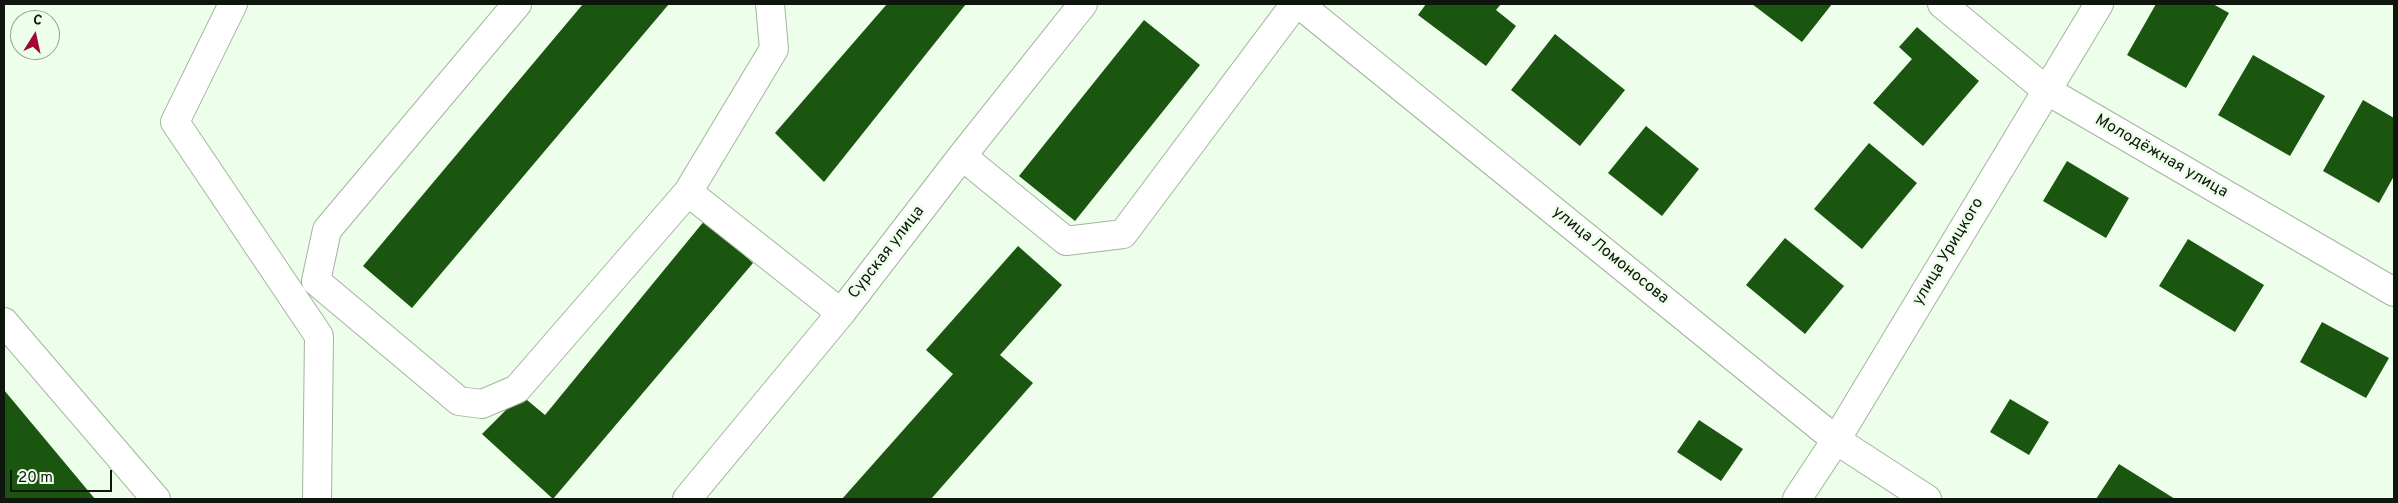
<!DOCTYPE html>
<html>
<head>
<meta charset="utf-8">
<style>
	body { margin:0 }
	#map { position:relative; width:2398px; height:503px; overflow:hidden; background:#edfeea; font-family:Overpass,sans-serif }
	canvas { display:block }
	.frame { position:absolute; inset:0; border:5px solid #0f160e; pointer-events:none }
	.north { position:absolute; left:10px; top:10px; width:50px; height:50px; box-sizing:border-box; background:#edfeea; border:1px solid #94a192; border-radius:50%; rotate:10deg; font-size:14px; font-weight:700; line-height:20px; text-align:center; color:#0f160e }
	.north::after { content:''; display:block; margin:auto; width:18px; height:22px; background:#a40737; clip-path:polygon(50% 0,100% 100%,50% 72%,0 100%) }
	.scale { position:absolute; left:10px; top:470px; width:102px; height:22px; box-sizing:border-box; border:2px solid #0f160e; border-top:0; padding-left:6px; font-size:15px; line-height:18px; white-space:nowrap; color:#0f160e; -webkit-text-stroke:4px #edfeea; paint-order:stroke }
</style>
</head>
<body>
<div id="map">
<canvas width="2398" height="503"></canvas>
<div class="frame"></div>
<div class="north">С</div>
<div class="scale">20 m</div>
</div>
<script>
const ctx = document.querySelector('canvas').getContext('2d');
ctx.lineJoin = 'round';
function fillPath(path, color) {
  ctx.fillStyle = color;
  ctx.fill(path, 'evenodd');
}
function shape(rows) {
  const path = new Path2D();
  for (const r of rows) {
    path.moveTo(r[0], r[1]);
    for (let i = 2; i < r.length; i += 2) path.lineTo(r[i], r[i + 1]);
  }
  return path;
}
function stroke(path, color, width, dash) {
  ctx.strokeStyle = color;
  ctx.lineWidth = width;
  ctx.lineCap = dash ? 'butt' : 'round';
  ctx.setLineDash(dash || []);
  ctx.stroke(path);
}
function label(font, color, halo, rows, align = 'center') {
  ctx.font = font + ' Overpass,sans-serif';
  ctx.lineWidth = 5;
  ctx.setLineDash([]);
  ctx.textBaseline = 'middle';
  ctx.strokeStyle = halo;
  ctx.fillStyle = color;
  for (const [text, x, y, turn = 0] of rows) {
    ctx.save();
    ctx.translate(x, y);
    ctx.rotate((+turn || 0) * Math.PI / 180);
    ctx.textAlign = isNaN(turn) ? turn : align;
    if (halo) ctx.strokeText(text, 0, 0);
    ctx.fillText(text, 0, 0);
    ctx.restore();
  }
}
const building = shape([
	[583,4,669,4,412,308,363,266],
	[887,4,966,4,824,182,775,133],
	[1426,4,1501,4,1496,10,1516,26,1486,66,1418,15],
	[1752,4,1832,4,1802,42],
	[2156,4,2213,4,2229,13,2186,88,2127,55],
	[1144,20,1200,65,1075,221,1019,176],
	[1917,27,1979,81,1923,146,1873,103,1912,59,1899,47],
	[1555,34,1625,90,1580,146,1511,90],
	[2253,55,2325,96,2290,156,2218,115],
	[2363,100,2394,118,2394,176,2379,203,2323,171],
	[1646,126,1699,169,1662,216,1608,173],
	[1869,143,1917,183,1862,249,1814,209],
	[2067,161,2129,198,2106,238,2043,201],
	[705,220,753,263,553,499,482,434,521,395,545,415],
	[1785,238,1844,286,1805,334,1746,285],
	[2188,239,2264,285,2235,332,2159,286],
	[1018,246,1062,285,1000,355,1033,383,931,499,842,499,953,374,926,350],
	[2322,322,2389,358,2366,398,2300,362],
	[4,390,95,499,4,499],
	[2010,399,2049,422,2029,455,1990,432],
	[1699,420,1743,449,1721,481,1677,452],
	[2119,464,2175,499,2096,499]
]);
const minor = shape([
	[233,4,175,122,319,336,317,499],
	[517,4,327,230,316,281,459,401,482,404,517,389,688,192],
	[770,4,774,49,688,192,841,313],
	[1299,4,1836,440,1927,499],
	[1942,4,2046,90,2394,292],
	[962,156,1066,241,1123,234,1295,4],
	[4,322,156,499],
	[687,499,841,313,962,156,1083,4],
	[1797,499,1836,440,2099,4]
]);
const streetNames = [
	["Молодёжная улица",2161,157,30],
	["улица Урицкого",1949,252,-59],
	["Сурская улица",887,253,-52],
	["улица Ломоносова",1610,256,39]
];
fillPath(building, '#1b5610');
stroke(minor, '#a2b59e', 30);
stroke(minor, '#fff', 28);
label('16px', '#0f160e', '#edfeea', streetNames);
</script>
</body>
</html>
